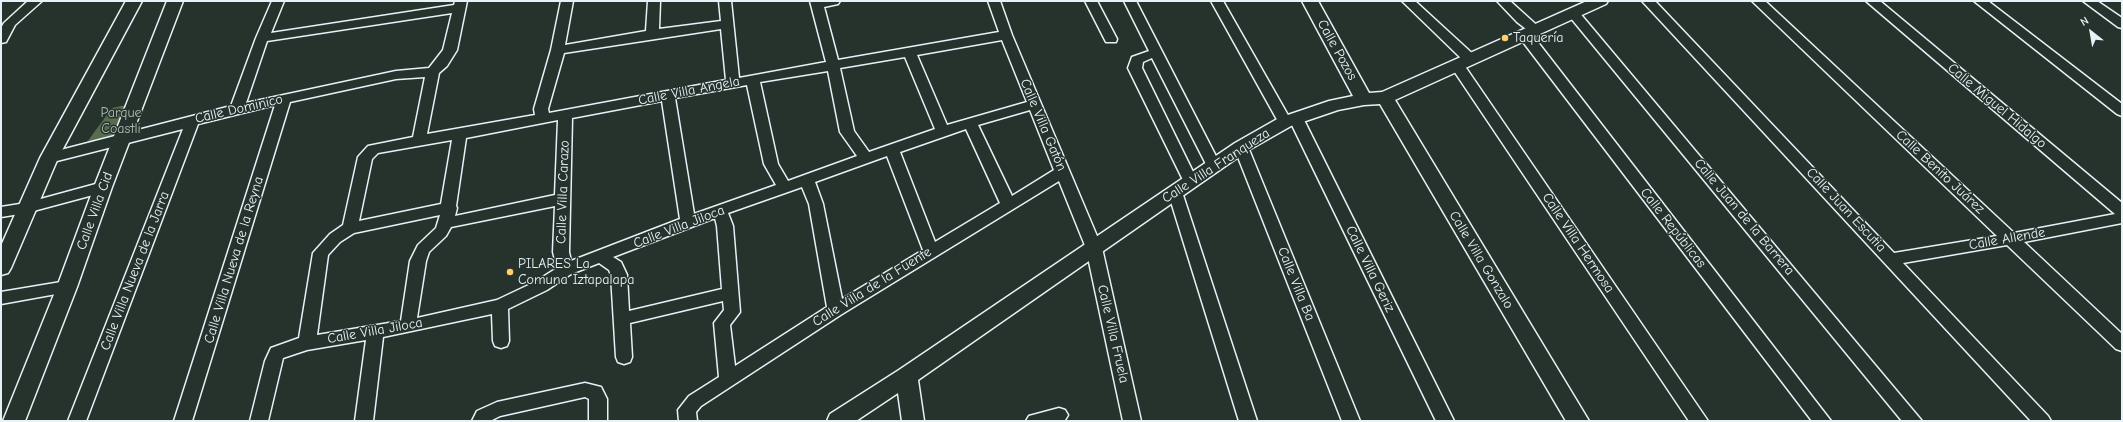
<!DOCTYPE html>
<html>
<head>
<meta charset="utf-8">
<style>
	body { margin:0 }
	#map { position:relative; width:2123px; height:422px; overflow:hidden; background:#26332d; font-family:"Comic Neue",sans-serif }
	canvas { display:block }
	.frame { position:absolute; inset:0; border:2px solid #e8f1f8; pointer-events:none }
	.north { position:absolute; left:2071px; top:12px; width:40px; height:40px; -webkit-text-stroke:3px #26332d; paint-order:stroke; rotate:329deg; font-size:11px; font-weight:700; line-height:16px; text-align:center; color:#e8f1f8 }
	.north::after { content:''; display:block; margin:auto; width:14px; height:18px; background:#e8f1f8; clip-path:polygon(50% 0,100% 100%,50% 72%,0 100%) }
</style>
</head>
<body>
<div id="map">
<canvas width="2123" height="422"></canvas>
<div class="frame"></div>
<div class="north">N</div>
</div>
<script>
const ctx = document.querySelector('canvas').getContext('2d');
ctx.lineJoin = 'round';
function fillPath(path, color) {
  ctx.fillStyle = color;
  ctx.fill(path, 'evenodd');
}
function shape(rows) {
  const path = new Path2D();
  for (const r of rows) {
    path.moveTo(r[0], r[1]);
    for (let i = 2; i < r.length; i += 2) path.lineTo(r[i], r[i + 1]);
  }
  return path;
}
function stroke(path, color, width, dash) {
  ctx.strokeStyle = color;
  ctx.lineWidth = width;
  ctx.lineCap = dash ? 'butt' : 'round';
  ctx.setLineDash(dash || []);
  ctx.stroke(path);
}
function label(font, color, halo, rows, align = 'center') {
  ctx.font = font + ' "Comic Neue",sans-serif';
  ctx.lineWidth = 3;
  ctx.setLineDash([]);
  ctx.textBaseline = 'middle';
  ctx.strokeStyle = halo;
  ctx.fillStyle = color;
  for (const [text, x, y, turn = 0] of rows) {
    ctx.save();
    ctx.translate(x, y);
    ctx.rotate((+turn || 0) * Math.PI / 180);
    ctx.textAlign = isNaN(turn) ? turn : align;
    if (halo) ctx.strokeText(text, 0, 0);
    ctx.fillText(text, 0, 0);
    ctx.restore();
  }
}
const green = shape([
	[145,101,133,134,87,142,112,108]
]);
const minor = shape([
	[28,1,42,1,15,25,6,42,1,43,1,28,4,23,28,1],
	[272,1,284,1,271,33,454,5,455,1,467,1,457,50,447,66,439,73,427,134,535,115,534,109,551,50,561,1,573,1,565,45,646,31,648,1,660,1,659,29,721,21,719,1,731,1,739,78,826,62,810,1,840,1,838,4,824,7,838,60,999,32,988,1,1000,1,1012,35,1102,248,1141,421,1123,421,1086,248,1059,181,842,314,701,406,696,412,697,421,679,421,678,410,689,396,719,377,714,323,724,310,723,301,630,323,632,357,630,362,624,364,618,362,616,357,611,275,609,270,599,263,571,274,547,290,508,309,509,341,507,346,501,348,495,346,493,341,492,314,383,337,373,421,355,421,366,340,307,350,283,358,268,421,250,421,265,361,271,348,299,338,313,253,330,234,343,225,358,157,368,146,413,137,425,77,396,79,290,102,192,421,174,421,275,105,198,124,86,421,68,421,183,129,49,163,44,161,42,158,44,155,49,153,231,106,256,38,272,1],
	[452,13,443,50,429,68,396,71,246,103,267,41,452,13],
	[721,29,726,80,549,113,548,109,564,53,721,29],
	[1002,40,1027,102,947,125,917,55,1002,40],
	[905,57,935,129,869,152,854,131,840,68,905,57],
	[828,71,840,132,857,156,788,181,778,164,760,82,828,71],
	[747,85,764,164,776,185,694,214,675,98,747,85],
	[662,101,680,219,571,261,569,252,572,118,662,101],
	[1030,110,1054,170,1012,196,978,125,1030,110],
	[558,120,555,195,455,216,457,208,456,206,466,138,558,120],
	[966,129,1000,203,935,242,900,152,966,129],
	[452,140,441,204,359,221,372,159,378,153,452,140],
	[887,156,923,250,842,299,823,204,815,182,887,156],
	[802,187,809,204,827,307,735,366,730,325,740,312,733,226,728,213,802,187],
	[555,206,553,252,557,268,535,282,497,300,417,318,426,261,429,252,446,236,451,227,555,206],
	[440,215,436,228,418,245,410,261,401,321,317,335,328,255,340,242,354,233,440,215],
	[715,218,717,226,722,289,629,311,627,275,621,262,613,257,715,218],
	[1085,1,1097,1,1117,39,1116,42,1106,42,1085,1],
	[1124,1,1136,1,1221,166,1219,170,1214,171,1209,170,1152,58,1143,62,1142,68,1198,182,1196,186,1191,187,1186,186,1184,182,1128,68,1132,57,1149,51,1124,1],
	[1211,1,1223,1,1289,117,1296,113,1301,115,1303,118,1454,421,1436,421,1291,123,1285,127,1280,125,1211,1],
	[1402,1,1415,1,1475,56,1477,59,1475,62,1465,62,1402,1],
	[1497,1,1510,1,1541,29,1535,33,1530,32,1517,22,1497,1],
	[1642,1,1655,1,1894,253,1997,236,1752,1,1765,1,2014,233,2115,214,1866,1,1880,1,2122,203,2122,223,2024,242,2122,334,2122,351,2116,349,2007,245,1903,263,2048,416,2051,421,2031,421,1642,1],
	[1974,1,1988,1,2122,104,2122,116,2117,114,1974,1],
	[2083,1,2097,1,2122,18,2122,28,2118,27,2083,1],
	[1574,10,1578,11,1922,421,1902,421,1570,17,1568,14,1574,10],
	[1525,31,1530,32,1831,421,1812,421,1520,38,1519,35,1525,31],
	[1457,61,1462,62,1708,421,1689,421,1450,65,1457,61],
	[1241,142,1246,144,1248,147,1360,421,1342,421,1234,147,1236,144,1241,142],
	[103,182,108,183,110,187,108,191,26,213,1,217,1,207,26,203,103,182],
	[1175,187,1180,188,1182,192,1257,421,1239,421,1168,192,1170,188,1175,187],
	[67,281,73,283,75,287,73,291,1,304,1,292,67,281],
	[585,383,601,387,607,399,607,421,589,421,589,399,585,397,500,416,490,421,472,421,477,411,497,402,585,383],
	[1059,408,1065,410,1068,415,1065,420,1026,421,1029,416,1059,408]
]);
const tertiary = shape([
	[126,1,142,1,58,158,11,268,8,273,1,275,1,246,40,158,126,1],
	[167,1,183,1,112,187,77,287,25,421,3,421,57,287,94,187,167,1],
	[1302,1,1318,1,1369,93,1382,92,1587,1,1608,1,1606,4,1395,100,1589,421,1566,421,1380,104,1364,105,1338,110,1291,126,1247,151,918,380,924,421,902,421,898,393,856,421,827,421,830,414,899,370,1235,143,1279,118,1329,101,1353,96,1302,1]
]);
const markers = [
	[1505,38,4,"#ffd166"],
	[510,272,4,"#ffd166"]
];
const poiNames = [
	["Taquería",1513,38],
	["PILARES La",518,264],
	["Comuna Iztapalapa",518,280]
];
const streetNames = [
	["Calle Pozos",1337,50,61],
	["Calle Villa Angela",689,91,-11],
	["Calle Miguel Hidalgo",1997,106,40],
	["Calle Dominico",239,109,-13],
	["Calle Villa Gatón",1043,125,67],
	["Calle Villa Franqueza",1216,166,-33],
	["Calle Benito Juárez",1940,172,43],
	["Calle Villa Carazo",563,192,-88],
	["Calle Juan Escutia",1846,210,47],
	["Calle Villa Cid",95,211,-70],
	["Calle Juan de la Barrera",1744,217,50],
	["Calle Villa Jiloca",679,227,-21],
	["Calle Repúblicas",1673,228,52],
	["Calle Allende",2007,239,-10],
	["Calle Villa Hermosa",1578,243,56],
	["Calle Villa Nueva de la Reyna",234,260,-73],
	["Calle Villa Gonzalo",1481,260,59],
	["Calle Villa Geriz",1370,269,64],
	["Calle Villa Nueva de la Jarra",135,271,-69],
	["Calle Villa Ba",1296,284,68],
	["Calle Villa de la Fuente",872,287,-32],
	["Calle Villa Jiloca",375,331,-10],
	["Calle Villa Fruela",1113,334,77]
];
const parkNames = [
	["Parque",121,113],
	["Coastli",121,129]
];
fillPath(green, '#596c4f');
stroke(minor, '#e8f1f8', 3);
stroke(tertiary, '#e8f1f8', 3);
fillPath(minor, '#26332d');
fillPath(tertiary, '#26332d');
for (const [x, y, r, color] of markers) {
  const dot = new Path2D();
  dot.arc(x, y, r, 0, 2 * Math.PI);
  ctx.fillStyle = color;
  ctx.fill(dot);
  stroke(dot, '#26332d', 1.5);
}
label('14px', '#e8f1f8', '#26332d', poiNames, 'left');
label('14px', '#e8f1f8', '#26332d', streetNames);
label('14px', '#afbcb4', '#26332d', parkNames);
</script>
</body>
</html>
